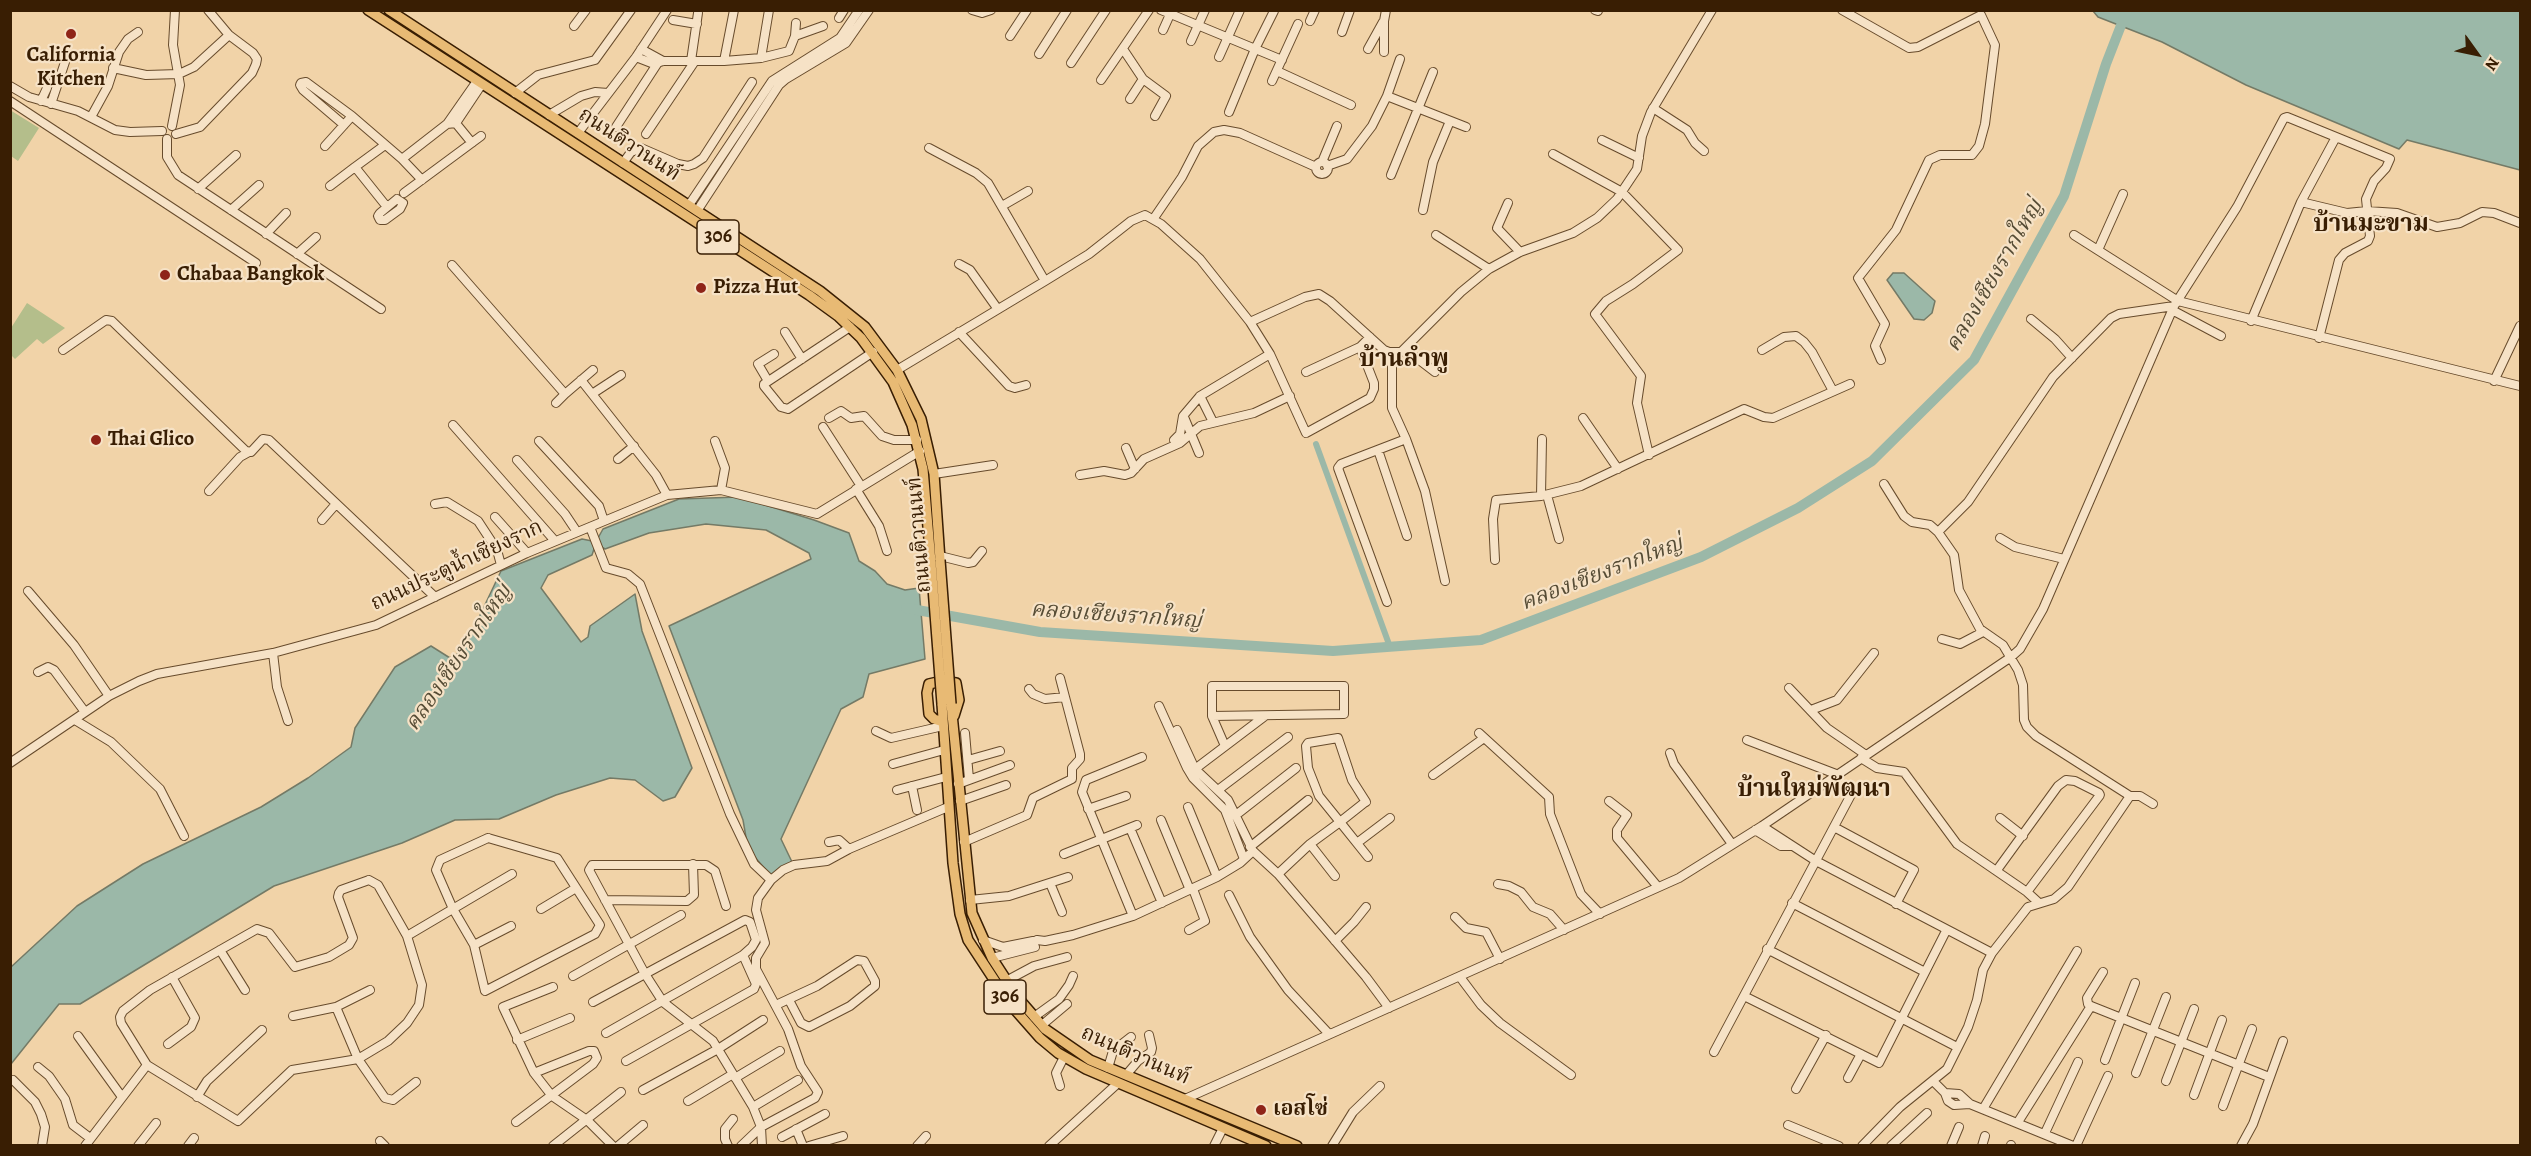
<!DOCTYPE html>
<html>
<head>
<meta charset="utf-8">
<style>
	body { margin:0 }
	#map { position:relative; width:2531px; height:1156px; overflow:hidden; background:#f1d3a8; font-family:Alegreya,serif }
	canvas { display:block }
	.frame { position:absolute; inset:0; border:12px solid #391e03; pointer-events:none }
	.north { position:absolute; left:2447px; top:24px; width:60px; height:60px; -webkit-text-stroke:4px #f6e2c6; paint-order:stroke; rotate:123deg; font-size:16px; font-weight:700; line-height:24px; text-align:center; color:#391e03 }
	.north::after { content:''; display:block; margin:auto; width:21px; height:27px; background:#391e03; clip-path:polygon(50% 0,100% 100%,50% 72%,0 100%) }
</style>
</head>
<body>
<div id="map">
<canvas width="2531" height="1156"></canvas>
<div class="frame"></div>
<div class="north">N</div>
</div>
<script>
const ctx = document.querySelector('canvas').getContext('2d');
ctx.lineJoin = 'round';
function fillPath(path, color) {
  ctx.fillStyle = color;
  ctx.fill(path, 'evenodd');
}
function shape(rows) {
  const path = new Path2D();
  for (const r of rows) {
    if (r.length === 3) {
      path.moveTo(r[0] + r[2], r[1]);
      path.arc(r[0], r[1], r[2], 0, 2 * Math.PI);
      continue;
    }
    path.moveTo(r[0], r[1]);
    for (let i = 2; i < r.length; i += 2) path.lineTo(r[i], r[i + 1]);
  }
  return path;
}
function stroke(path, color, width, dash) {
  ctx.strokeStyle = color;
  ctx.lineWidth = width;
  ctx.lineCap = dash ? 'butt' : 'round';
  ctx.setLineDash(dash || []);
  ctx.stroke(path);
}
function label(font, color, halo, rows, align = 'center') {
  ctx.font = font + ' Alegreya,"Noto Serif Thai",serif';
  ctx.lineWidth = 4.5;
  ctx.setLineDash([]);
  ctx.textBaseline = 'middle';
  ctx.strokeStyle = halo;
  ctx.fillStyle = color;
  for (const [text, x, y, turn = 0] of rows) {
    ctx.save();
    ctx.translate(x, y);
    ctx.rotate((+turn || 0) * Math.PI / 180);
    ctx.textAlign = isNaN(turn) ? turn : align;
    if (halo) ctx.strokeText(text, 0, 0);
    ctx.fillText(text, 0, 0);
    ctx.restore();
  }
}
const green = shape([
	[10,110,39,128,18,161,11,156],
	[27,303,65,328,43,344,37,339,15,359,11,355,11,328]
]);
const water = shape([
	[2093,11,2520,11,2520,170,2407,140,2399,149,2246,85,2162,42,2098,17,2093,11],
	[1893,273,1904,273,1935,301,1932,313,1924,320,1914,319,1887,280,1893,273],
	[739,497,814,520,849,533,859,561,875,571,887,584,905,590,919,588,925,659,869,674,863,697,841,709,781,839,793,864,771,876,748,849,743,820,669,626,811,559,809,553,766,530,706,524,649,533,605,549,600,546,594,549,592,555,548,575,541,588,581,642,588,637,590,626,635,594,642,631,692,768,675,797,663,801,635,780,610,778,556,795,499,819,455,820,402,843,274,886,80,1004,59,1004,11,1064,11,967,77,906,143,864,261,807,308,778,351,747,355,728,395,667,431,646,450,658,463,651,501,571,582,539,592,541,598,538,603,529,679,499,739,497]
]);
const canal = shape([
	[1316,444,1390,647]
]);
const river = shape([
	[906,608,1040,632,1333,651,1481,640,1701,557,1798,508,1872,461,1974,360,2064,196,2106,64,2127,10]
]);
const minor = shape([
	[972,10,982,13,991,10],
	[1161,10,1282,60],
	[1595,10,1598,11],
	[1842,10,1909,48,1918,47,1981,15,1995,45,1985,124,1979,146,1972,155,1940,155,1929,160,1896,230,1858,278,1885,324,1875,346,1881,360],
	[839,18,844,10],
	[673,20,697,24],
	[1310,21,1315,10],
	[574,26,586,10],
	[1163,30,1172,10],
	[1342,32,1350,10],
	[795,36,823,26],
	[1010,36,1027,10],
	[1191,41,1205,10],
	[641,49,663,61],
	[1123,49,1143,79,1130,99],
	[1368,49,1383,22],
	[1384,52,1384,21,1386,10],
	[1039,54,1067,10],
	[636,57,654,64,663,61,724,61,734,10],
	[1219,57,1240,10],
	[761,58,769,10],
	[691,61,698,13],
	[724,61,761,58,789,51,795,36,796,23],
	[1071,63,1106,10],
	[113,68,146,75,179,74,194,67,229,35],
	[1277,71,1351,105],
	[1143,79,1166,96,1155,116],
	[1101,80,1149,10],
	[1272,81,1298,24],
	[10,86,29,97,78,111,115,130,130,132,162,131],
	[515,93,538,75,595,60,631,10],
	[1387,96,1466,127],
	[10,101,256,263],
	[41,101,47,88,44,74],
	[51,104,65,62],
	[1653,108,1687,130,1695,143,1704,151],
	[1229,112,1255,49,1274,11],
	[549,115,581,96,595,92,608,93],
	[91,117,108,86,119,52,128,39,138,32],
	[454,121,472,143],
	[447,124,456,123,482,84],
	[344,125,303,90,300,85,301,83,306,82,352,116,402,159,422,180],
	[172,126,180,85,173,45,175,10],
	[616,127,659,61],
	[578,133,636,57,667,10],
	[176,134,200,127,252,73,256,64,257,59,253,53,229,35,208,10],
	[646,134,695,61],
	[167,139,167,157,178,175,381,309],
	[1602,140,1639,158],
	[385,145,355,167,387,207],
	[325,146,352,116],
	[929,148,976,173,988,183,1045,281],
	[1553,154,1622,192,1678,250,1633,284,1606,301,1595,314,1641,376,1637,403,1649,455],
	[402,159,447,124,477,81],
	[1322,162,1337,126],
	[1322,168,6],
	[623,163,631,152,641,148,678,164,688,166,694,164,703,158,752,82],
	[1327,166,1347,159,1372,126,1387,96,1400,59],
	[1391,175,1433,72],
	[330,186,355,167],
	[198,189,236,155],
	[404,193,481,136],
	[397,199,403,203,400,209,385,220,380,220,378,216,380,213,397,199],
	[2301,202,2347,213,2367,211,2397,213,2437,227,2460,223,2482,212,2494,213,2520,223],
	[1508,203,1497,228,1520,252],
	[689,205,772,81,840,38,859,10],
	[1002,206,1028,191],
	[231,210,259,185],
	[1423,210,1433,162,1450,121],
	[697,211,779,85,786,79,846,43,869,10],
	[1154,218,1182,177,1198,146,1214,132,1224,130,1240,133,1316,167],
	[266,234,286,213],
	[1436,235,1489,269],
	[2074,235,2178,301,2520,386],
	[2098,250,2123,194],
	[297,254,316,237],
	[959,264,970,270,997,308],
	[452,265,565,394,593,370],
	[2172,310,2221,336],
	[2031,319,2055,339,2072,358],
	[2251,321,2301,202,2336,137],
	[1250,322,1270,354,1306,433,1370,398,1374,389,1374,383,1360,347,1370,337],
	[850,327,764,384,764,386,781,407,788,409,873,352],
	[785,332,802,359],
	[959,332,1009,386,1015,388,1026,385],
	[1405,349,1435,372],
	[63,350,106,320,112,321,246,451,251,452,263,439,269,440,435,597],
	[1762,350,1784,337,1796,336,1804,342,1812,352,1833,391],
	[897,370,1045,281,1089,254,1131,221,1145,215,1161,224,1200,259,1250,322,1305,297,1319,294,1330,301,1384,350,1389,352,1401,352,1461,292,1489,269,1520,252,1573,233,1597,218,1617,199,1637,169,1642,136,1651,112,1712,10],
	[1306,372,1360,347],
	[581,380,656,475,667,495],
	[768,381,758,364,774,354],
	[2494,381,2520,326],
	[592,394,621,375],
	[556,403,565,394],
	[1184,417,1199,453],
	[829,418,841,411,851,418,864,416,882,436,894,440,917,440],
	[1583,418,1618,469],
	[1213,422,1200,396,1270,354],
	[453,425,555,541],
	[823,427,861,486],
	[1406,439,1425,491,1445,581],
	[1174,440,1180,434,1183,416,1200,396],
	[539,441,599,506,604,521],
	[715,441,725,468,721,490],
	[1126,448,1135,469],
	[1378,450,1407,536],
	[618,459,634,446],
	[517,460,565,514,577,532],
	[934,474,993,465],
	[1080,475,1104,471,1125,475,1131,473,1144,459,1180,443,1200,426,1254,413,1290,396],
	[1884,484,1904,516,1912,522,1930,525,1938,532,1954,555,1959,590,1980,629,2003,645,2018,670,2023,685,2024,720,2027,727,2036,736,2130,796,2140,796,2153,804],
	[856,489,879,526,887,551],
	[209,491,240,457,249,452],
	[1547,495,1559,539],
	[1541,496,1542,439],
	[435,504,447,502,478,521,497,550,501,565],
	[495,517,527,553],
	[322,520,336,504],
	[590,527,606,568,628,574,640,584,730,814,754,864,771,880],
	[1938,532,1968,502,2053,377,2111,318,2119,314,2174,306],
	[2000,538,2015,547,2064,559],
	[940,556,968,563,973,562,982,551],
	[1495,560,1493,519,1496,500,1541,496,1581,486,1744,409,1764,417,1773,418,1850,384],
	[28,591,74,645,109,696],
	[1387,602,1338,468,1341,464,1406,439,1392,408,1392,353],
	[1942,639,1960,644,1983,632],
	[273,653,277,687,288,721],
	[38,672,48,667,54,670,85,712],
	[1789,688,1827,728,1866,755],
	[1029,689,1033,694,1045,699,1065,697],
	[1159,706,1187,768,1193,778,1225,810,1244,859],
	[1811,710,1837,700,1874,653],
	[1212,716,1344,714,1344,686,1212,686,1212,716,1225,746],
	[75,720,111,742,160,789,184,836],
	[1177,730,1195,769,1228,800,1253,851,1278,874,1366,977,1389,1008],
	[876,731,891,738,943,726],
	[965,733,969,779],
	[1479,733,1549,797,1550,814,1581,894,1600,914],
	[1747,740,1836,774],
	[1670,753,1674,764,1732,844],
	[1861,758,1877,768,1904,772,1957,844,2027,892,2039,903],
	[968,760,1000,751],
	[10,763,109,696,139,681,157,674,273,653,376,625,527,553,667,495,721,490,817,514,920,451],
	[893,764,944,750],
	[1195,769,1265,716],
	[1433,775,1484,738],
	[958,784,1010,765],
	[912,786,917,810],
	[897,790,946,777],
	[1218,790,1288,737],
	[960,801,1006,785],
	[1609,801,1627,815,1617,830,1617,838,1658,887],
	[1188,807,1217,877],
	[1088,809,1126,796],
	[1236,815,1296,768],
	[2000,818,2023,836],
	[1161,820,1190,890],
	[1762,826,1816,861,1992,953],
	[1834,827,1914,870,1896,904],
	[1130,828,1162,903],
	[1755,830,1781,846,1791,846],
	[488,838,557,858,600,925,595,934,485,991,474,945,453,909,436,870,440,860,488,838],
	[829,842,839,840,849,849],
	[964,842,1027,815,1033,798,1072,779,1072,768,1080,759,1080,754,1060,678],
	[1357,843,1390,818],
	[1310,844,1335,876],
	[1250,847,1308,800],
	[1064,854,1137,825],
	[1997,870,2058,786,2066,780,2075,781,2099,793,2100,795,2027,892],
	[1278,874,1310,844,1340,822,1364,803,1366,802,1352,780,1338,738,1308,743,1306,746,1308,768,1319,796,1340,822,1368,857],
	[369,880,378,885,407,936,422,985,419,1005,407,1023,388,1041,358,1059,292,1070,238,1121,147,1065,121,1023,120,1017,123,1011,150,990,257,929,269,933,295,967,329,957,349,945,353,938,338,897,339,893,341,890,369,880],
	[1050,883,1062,912],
	[1498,884,1509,886,1521,892,1533,907,1550,914,1564,930],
	[1229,895,1250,937,1288,990,1329,1034],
	[605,900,687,901,694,895,693,864],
	[970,900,1009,896,1068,877],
	[1792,903,1925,972],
	[726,906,715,871,706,865,592,865,589,870,645,974,663,1002,713,1041,753,1107,761,1127,762,1146],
	[541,909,576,888],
	[1133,916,1082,792,1086,780,1142,757],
	[1455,917,1466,928,1486,932,1500,959],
	[1189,930,1205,921,1193,889],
	[407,936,512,874],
	[983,940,1003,947,1033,941],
	[1037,940,1045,941,1073,935,1133,916,1217,877,1240,863,1253,851],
	[1335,941,1354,922,1366,907],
	[474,945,511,926],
	[1767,949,1957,1047],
	[220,950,245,990],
	[992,958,1035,947],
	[573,976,681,915],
	[1460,977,1481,1005,1500,1023,1571,1075],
	[1006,981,1034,966,1067,957],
	[553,987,503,1007,534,1073,552,1096,587,1120,613,1146],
	[1744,996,1879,1063,1946,931],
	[593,1002,745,920,750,922,756,940,752,947,743,955,606,1033],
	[776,1005,817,986,857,960,864,961,875,981,875,986,850,1006,809,1027,801,1023,789,1000],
	[2091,1006,2088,1004,2087,998,2103,972],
	[336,1007,358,1059,385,1098,393,1100,416,1082],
	[293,1016,336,1007,370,990],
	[1034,1017,1059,999,1069,985,1073,976],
	[1042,1025,1067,1004],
	[78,1036,122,1097],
	[517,1040,570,1018],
	[168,1044,191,1027,195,1018,172,977],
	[1714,1052,1853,791],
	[2105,1060,2135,983],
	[626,1061,754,989,756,984,743,955],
	[38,1067,49,1076,65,1099,73,1125,90,1138],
	[1108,1068,1113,1051,1131,1037],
	[2136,1073,2166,997],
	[1126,1075,1138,1061,1151,1052,1152,1048,1149,1035],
	[735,1078,780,1051],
	[1848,1078,1861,1054],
	[13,1080,35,1102,41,1114,45,1127,42,1146],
	[1933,1081,1945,1093,1948,1101,1954,1105,1970,1104],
	[2166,1081,2194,1009],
	[1060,1086,1056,1073,1064,1057],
	[1796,1089,1826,1035],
	[643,1090,718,1049,763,1020],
	[1945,1093,1959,1094,1970,1104,2073,1146],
	[2194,1095,2222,1020],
	[197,1097,207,1081,262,1030],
	[1185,1099,1679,878,1762,826,2011,657,2020,649,2043,609,2174,306,2237,207,2284,118,2287,117,2390,159,2386,168,2374,181,2366,199,2370,236,2368,241,2345,253,2339,260,2319,338],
	[688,1101,733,1074],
	[2223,1106,2252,1029],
	[753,1107,798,1080],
	[1983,1109,2077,951],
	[516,1122,593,1064,597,1058,594,1051,589,1051,534,1073],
	[2018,1122,2091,1006,2269,1077],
	[1788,1125,1839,1146],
	[796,1129,803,1146],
	[2045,1133,2078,1062],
	[782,1137,825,1114],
	[380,1141,385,1146],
	[85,1146,147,1065],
	[138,1146,156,1123],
	[188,1146,194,1138],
	[553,1146,621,1092],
	[618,1146,643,1125],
	[728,1146,725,1139,725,1129,733,1119],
	[741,1146,761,1127,815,1098,818,1092,801,1066,788,1029,756,969,756,958,765,943,756,910,758,898,771,880,783,870,794,865,827,861,849,849,948,807],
	[809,1146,843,1136],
	[917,1146,926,1136],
	[1049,1146,1117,1084],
	[1214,1146,1223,1128],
	[1332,1146,1353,1112,1380,1086],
	[1862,1146,1900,1107,1947,1069,1968,1027,1977,1000,1983,970,1992,953,2028,907,2054,899,2068,887,2130,796],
	[1891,1146,1927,1113],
	[1951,1146,1959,1127],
	[1982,1146,1985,1136],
	[2011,1146,2011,1145],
	[2076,1146,2108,1076],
	[2241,1146,2253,1124,2283,1041]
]);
const major = shape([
	[368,10,809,295,838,316,861,338,893,382,912,425,923,469,931,562],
	[389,10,820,291,865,327,897,370,921,419,934,474,940,560],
	[942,704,953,863,960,914,968,940,1010,1004,1040,1038,1058,1053,1086,1069,1266,1146],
	[951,704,972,913,992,958,1018,998,1045,1029,1090,1060,1297,1146],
	[943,722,934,719,929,714,927,693,929,684,942,681,956,683,959,700,954,716]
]);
const majorBridge = shape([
	[940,560,951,704],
	[931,562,942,704]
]);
const markers = [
	[71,34,6,"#8f2418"],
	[165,275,6,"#8f2418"],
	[701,288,6,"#8f2418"],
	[96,440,6,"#8f2418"],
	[1261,1110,6,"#8f2418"]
];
const shields = [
	[718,237,42],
	[1005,997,42]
];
const shieldNames = [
	["306",718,237],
	["306",1005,997]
];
const poiNames = [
	["California",71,56,"center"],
	["Kitchen",71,80,"center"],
	["Chabaa Bangkok",177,275],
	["Pizza Hut",713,288],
	["Thai Glico",108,440],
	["เอสโซ่",1273,1110]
];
const streetNames = [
	["ถนนติวานนท์",629,145,33],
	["ถนนติวานนท์",920,535,-95],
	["ถนนประตูน้ำเชียงราก",457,566,-25],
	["ถนนติวานนท์",1135,1056,24]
];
const waterNames = [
	["คลองเชียงรากใหญ่",1995,276,-60],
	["คลองเชียงรากใหญ่",1602,574,-21],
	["คลองเชียงรากใหญ่",1116,616,4],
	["คลองเชียงรากใหญ่",459,658,-56]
];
const quarterNames = [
	["บ้านมะขาม",2371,225],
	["บ้านลำพู",1404,360],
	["บ้านใหม่พัฒนา",1814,790]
];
fillPath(green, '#b4be8b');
fillPath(water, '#9bb8a8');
stroke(water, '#747a66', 1.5);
stroke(canal, '#9bb8a8', 6);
stroke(river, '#9bb8a8', 10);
stroke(minor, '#674b2c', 10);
stroke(major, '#391e03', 12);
stroke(minor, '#f6e2c6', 8);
stroke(major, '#e8ba74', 9);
stroke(majorBridge, '#391e03', 12, []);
stroke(majorBridge, '#e8ba74', 9);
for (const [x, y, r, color] of markers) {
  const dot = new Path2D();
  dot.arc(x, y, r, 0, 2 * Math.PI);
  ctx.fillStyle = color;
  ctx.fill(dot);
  stroke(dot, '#f6e2c6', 2);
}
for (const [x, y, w] of shields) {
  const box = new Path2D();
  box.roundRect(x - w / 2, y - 17, w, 34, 4.5);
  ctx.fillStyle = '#f6e2c6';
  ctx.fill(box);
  stroke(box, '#391e03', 1.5);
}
label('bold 20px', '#391e03', null, shieldNames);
label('bold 21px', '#391e03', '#f6e2c6', poiNames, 'left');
label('21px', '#391e03', '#f6e2c6', streetNames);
label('italic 22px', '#564c35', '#f6e2c6', waterNames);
label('bold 24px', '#391e03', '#f6e2c6', quarterNames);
</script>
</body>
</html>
